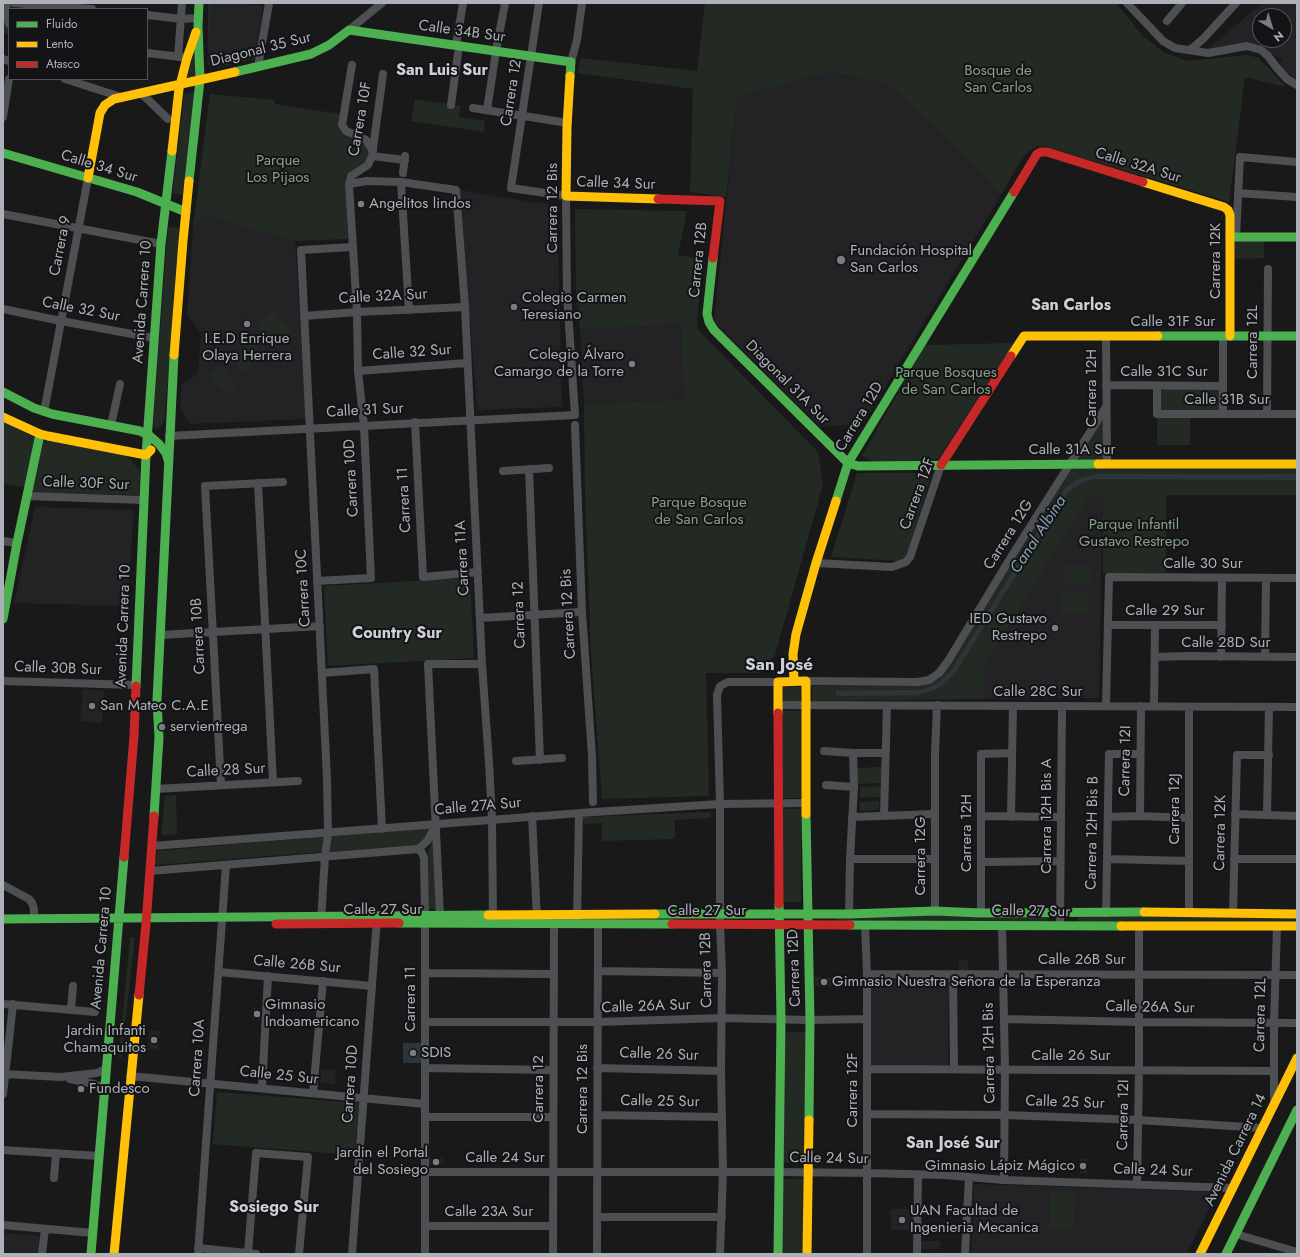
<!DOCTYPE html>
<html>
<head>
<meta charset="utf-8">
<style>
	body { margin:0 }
	#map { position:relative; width:1300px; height:1257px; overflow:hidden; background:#19191a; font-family:Jost,sans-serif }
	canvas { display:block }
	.frame { position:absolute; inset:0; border:4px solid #acb1b9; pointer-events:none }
	.legend { position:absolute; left:8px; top:8px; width:140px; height:72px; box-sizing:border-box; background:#141416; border:1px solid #515357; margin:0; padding:5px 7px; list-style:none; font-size:12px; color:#acb1b9 }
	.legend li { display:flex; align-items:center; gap:8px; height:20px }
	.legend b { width:20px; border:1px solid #515357 }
	.north { position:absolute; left:1252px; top:8px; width:40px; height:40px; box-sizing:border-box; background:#141416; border:1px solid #515357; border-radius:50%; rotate:142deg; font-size:11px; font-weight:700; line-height:16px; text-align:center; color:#acb1b9 }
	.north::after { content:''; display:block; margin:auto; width:14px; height:18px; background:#797c81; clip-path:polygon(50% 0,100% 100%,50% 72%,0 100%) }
</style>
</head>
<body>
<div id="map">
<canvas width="1300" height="1257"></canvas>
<div class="frame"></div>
<ul class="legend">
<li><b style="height:5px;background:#4caf50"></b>Fluido</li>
<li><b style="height:5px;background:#ffc107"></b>Lento</li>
<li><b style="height:5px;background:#c62828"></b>Atasco</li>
</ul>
<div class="north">N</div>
</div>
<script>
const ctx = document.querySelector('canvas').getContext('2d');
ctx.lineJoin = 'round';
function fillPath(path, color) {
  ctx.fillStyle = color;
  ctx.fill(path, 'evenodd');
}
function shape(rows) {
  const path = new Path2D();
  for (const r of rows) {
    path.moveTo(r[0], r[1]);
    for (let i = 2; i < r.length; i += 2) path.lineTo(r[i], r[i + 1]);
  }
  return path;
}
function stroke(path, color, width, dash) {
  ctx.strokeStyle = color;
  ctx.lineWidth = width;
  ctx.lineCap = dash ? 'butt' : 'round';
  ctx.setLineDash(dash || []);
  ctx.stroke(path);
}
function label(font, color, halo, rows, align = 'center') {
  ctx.font = font + ' Jost,sans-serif';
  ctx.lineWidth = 4;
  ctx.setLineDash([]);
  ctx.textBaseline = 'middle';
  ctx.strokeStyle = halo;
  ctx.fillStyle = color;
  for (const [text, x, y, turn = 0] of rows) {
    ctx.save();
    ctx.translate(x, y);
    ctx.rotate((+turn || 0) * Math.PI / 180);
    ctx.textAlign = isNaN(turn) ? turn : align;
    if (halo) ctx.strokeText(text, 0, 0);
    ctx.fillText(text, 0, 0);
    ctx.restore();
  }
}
const built = shape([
	[213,3,240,3,263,6,256,59,219,67,209,66,207,62,208,46],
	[1262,3,1297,3,1297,83,1278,66,1282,59,1256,45,1247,42,1209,48],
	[1260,16,1284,16,1284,40,1260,40],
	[829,72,886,83,952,142,1001,195,863,424,821,427,714,322,737,97],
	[460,190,557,206,562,407,477,410],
	[206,215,265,233,295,241,306,419,190,424,180,408,182,385,198,373,201,333,187,315,193,227],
	[680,324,684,399,584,405,580,330],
	[1091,495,1103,495,1099,698,983,699,983,667],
	[35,507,134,510,127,606,14,603],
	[83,689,104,691,102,723,80,721],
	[968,960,968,970,959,970,958,961],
	[815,977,833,978,833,986,815,986],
	[871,979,949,979,948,1066,871,1066],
	[253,1008,261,1009,260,1019,252,1019],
	[149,1030,160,1031,158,1050,148,1049],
	[321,1069,336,1070,335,1084,320,1083],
	[443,1158,443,1164,429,1165,429,1159],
	[1080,1159,1087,1159,1087,1173,1080,1173],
	[974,1184,1006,1185,1218,1192,1186,1254,971,1254],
	[891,1209,913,1209,913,1230,891,1230],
	[3,1233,40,1236,39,1254,3,1254],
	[917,1241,941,1241,940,1249,917,1249]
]);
const green = shape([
	[208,3,213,3,208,46],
	[705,3,1116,3,1143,36,1165,53,1188,61,1247,55,1259,58,1286,87,1245,77,1229,202,1044,146,1037,146,1027,153,1018,165,1001,195,952,142,886,83,829,72,737,97,726,197,690,192,693,89,577,73,581,58,697,71],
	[3,7,29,9,9,9,9,34,3,32],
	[195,46,195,76,186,78],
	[194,92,183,195,173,193,184,94],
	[210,94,275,100,275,104,340,114,338,123,348,136,364,144,368,151,368,155,366,162,345,176,348,239,295,241,265,233,206,215,193,227],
	[415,99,461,106,459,117,485,121,484,132,411,121],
	[575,209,687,211,678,255,703,259,697,320,698,329,701,333,818,452,823,485,775,655,759,673,706,673,709,796,602,799,591,652,585,496,584,405,684,399,680,324,580,330,576,293],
	[168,227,179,228,165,418,162,425,156,429,153,425],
	[1235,241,1264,241,1264,258,1235,259],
	[274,310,292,332,274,347,255,325],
	[252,341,264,356,254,363,243,349],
	[1014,343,938,459,879,464,862,456,925,345],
	[241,350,252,365,243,373,231,358],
	[221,366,237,386,226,395,210,375],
	[1160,389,1220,389,1220,410,1159,410],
	[1104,416,1104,466,1297,467,1297,495,1166,495,1166,573,1103,573,1103,495,1091,495,983,667,983,699,812,701,812,686,907,686,920,685,931,682,995,589,1066,478],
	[1157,417,1190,417,1190,445,1157,445],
	[3,422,32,436,43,440,122,454,130,459,139,470,140,476,139,495,32,493,33,489,3,484],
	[857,473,932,473,907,555,905,558,900,561,831,557],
	[1065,566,1091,566,1091,585,1064,585],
	[470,578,474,658,328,666,324,586],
	[1061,592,1089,592,1089,614,1061,614],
	[782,687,801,687,801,702,782,701],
	[782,711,802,711,801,798,781,798],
	[882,767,883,783,857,784,857,768],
	[881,786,882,797,860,798,860,787],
	[176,795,177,834,161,835,165,796],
	[879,801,879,810,860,811,860,802],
	[782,809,801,809,801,902,782,902],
	[711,812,711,818,675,820,675,839,602,841,602,823,584,824,583,817],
	[429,828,429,831,422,842,416,846,330,852,331,836],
	[436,834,437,909,429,909,428,850],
	[323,837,321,852,155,865,157,851],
	[841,916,1049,916,1049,923,832,922],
	[1078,917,1297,917,1297,923,1078,923],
	[130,937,135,937,121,1058,119,1058],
	[783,1032,807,1032,805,1163,781,1163],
	[217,1092,359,1103,354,1155,213,1144],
	[781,1179,804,1179,804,1254,780,1254],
	[1050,1191,1076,1193,1073,1231,1049,1229]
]);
const water = shape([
	[1095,474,1297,474,1297,480,1096,479,1088,480,1081,483,1070,491,1065,497,957,670,947,682,933,691,916,695,836,696,836,691,916,690,924,689,938,683,952,669,1061,494,1066,487,1078,479],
	[403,1043,423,1043,423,1063,403,1063]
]);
const street = shape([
	[6,3,7,17,9,24],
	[14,3,92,9],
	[1127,3,1163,41,1175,48,1208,53,1247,46,1261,50,1268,56,1277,68,1287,79,1297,85],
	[147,15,182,19,198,18],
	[1167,21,1182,3],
	[349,30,382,3],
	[456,45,463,3],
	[1189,50,1195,46,1204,38,1236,3],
	[147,53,182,57],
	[178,57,182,3],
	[3,59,9,61],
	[571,62,577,40,582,3],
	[352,65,342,125,346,131,360,137,366,140,373,151],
	[258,67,269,3],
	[65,79,121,97],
	[141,93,168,119],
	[451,105,459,46],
	[473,108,568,123],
	[487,110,496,51,505,3],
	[3,117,9,79],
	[372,156,405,160],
	[403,173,405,156],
	[401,182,409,310],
	[349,184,367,181,401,182,456,190,465,307,482,664,489,763,492,819,493,919],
	[1238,193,1297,197],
	[3,214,161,244],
	[1236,237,1240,157,1297,162],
	[3,309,61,321,154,338],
	[304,316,357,312,465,307],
	[1106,336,1107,464],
	[1223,336,1223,414],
	[358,371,467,363],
	[1106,385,1223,386],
	[1157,386,1157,414,1297,414],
	[44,412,88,178],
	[1267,414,1268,269],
	[415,422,423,577,478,572],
	[111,425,120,384],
	[575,425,582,612,592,756,593,802],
	[169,436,575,415,567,295,566,196,511,188,539,3],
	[529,469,540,760],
	[503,471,549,468],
	[258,483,273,782],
	[27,496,143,500],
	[3,541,17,543],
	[816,563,892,567,906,562,910,557,941,465],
	[317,581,371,578,364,426,358,371,357,312,349,184,351,176,368,165,372,156,383,74],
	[480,618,582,612],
	[1108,625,1222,625],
	[160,635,320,626],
	[1155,657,1189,656,1297,657],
	[1221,657,1222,578],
	[1265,657,1266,578],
	[322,673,374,669,382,829],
	[3,681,136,685],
	[806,681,917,682,929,680,939,673,948,661,1011,557,1106,407],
	[778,705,1297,707],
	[1106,706,1109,577,1297,578],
	[1154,706,1155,625],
	[824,751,853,753,885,753],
	[516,761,562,758],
	[221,785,205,486,283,482],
	[826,785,854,787],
	[156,789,298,781],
	[1235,814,1297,816],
	[1267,815,1269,707],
	[532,816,537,919],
	[884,816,887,706],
	[981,816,1061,817],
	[1140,816,1141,706],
	[852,817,935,814],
	[1011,817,1013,706],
	[1108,817,1140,816,1189,818],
	[152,846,594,812,720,804,806,803],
	[418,849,422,853,424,858,425,912,425,1254],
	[418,849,422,846,428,840,436,825],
	[850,859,935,859],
	[1107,859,1189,861],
	[1234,859,1297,859],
	[981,862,1061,861],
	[150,871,418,849],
	[3,885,29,899,32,903,34,909,34,919],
	[935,911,935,754,937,705],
	[1189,912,1189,707],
	[981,913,981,754,1012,753],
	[1106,913,1109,754,1140,754],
	[1233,913,1237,755,1269,755],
	[849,914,850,859,854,787,853,753],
	[440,915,428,664,482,664],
	[321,920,325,856,328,833,327,779,301,250,352,247],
	[577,920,579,813],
	[1002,925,1005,1069,1004,1180],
	[865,926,867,974,867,1254],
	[1060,926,1062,707],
	[599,971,722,973],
	[219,972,372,986],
	[425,973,554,974],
	[867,974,1297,975],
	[953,974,954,1069],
	[3,1004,95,1012],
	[71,1010,73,986],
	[1004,1019,1138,1022,1297,1023],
	[425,1022,598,1022,722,1018,810,1020,867,1019],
	[425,1068,553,1070],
	[597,1068,721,1071],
	[868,1069,1274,1071],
	[3,1074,61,1077,97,1073,107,1068],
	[130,1076,425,1104],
	[70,1079,94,1084,99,1086,105,1091],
	[262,1088,268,976],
	[313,1093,323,981],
	[3,1094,13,1004],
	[1274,1101,1274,1023,1277,926],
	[867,1114,1005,1115,1139,1120,1262,1128],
	[597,1115,722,1117],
	[425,1117,553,1117],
	[3,1150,99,1156],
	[425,1172,779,1172,867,1173,944,1175,1004,1180,1233,1188],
	[54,1178,56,1153],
	[1137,1184,1139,1070,1139,926],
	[597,1217,722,1217],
	[3,1225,93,1233],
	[425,1226,553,1226],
	[1236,1234,1297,1252],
	[198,1248,256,1254],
	[248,1253,256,1153,308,1157,299,1254],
	[42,1254,45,1229],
	[198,1254,226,865],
	[352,1254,377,918],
	[553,1254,554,924],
	[597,1254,598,924],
	[720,1254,723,1172,721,1071,722,973,720,925,720,804,717,695,720,686,728,682,778,682],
	[917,1254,918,1175],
	[965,1254,969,1177]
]);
const fast = shape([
	[235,72,311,54,329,45,349,30,571,62,570,76],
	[3,153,137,192,186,212],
	[189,181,200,80,198,26,199,3],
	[1230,237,1297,237],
	[713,258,707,314,709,322,714,330,848,463],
	[1158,336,1297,336],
	[3,392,34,408,52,414,140,431,150,436,159,444,166,453,168,460],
	[848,463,858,466,1098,464],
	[836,501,848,463,1014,192],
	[3,619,17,543,40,434],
	[136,686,146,455,161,244,172,151],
	[806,814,810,1020,809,1120],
	[154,816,159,738,157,700,174,355],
	[655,914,849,914,935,911,981,913,1144,912],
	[3,919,488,915],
	[399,923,672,924],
	[850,925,1121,926],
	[91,1254,124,857],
	[778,1254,781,1020,779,904],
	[1226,1254,1297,1110]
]);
const slow = shape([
	[570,76,567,127,566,196,658,199],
	[172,151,179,89,187,58,196,32],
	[88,178,100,113,105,105,114,99,235,72],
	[1143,182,1224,207,1228,210,1230,215,1230,336],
	[174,355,183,241,189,181],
	[1011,356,1024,336,1158,336],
	[3,417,40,434,48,436,146,455,151,450],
	[1098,464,1297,464],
	[794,681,793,654,796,634,816,563,836,501],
	[778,713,778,682,806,681,806,814],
	[1144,912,1297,914],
	[488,915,655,914],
	[1121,926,1297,926],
	[114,1254,139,995],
	[807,1254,809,1120],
	[1200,1254,1297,1058]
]);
const jam = shape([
	[1014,192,1037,154,1041,152,1047,152,1143,182],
	[658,199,720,201,713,258],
	[941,465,1011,356],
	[778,713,779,904],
	[124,857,134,736,136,686],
	[276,924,399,923],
	[672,924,850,925],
	[139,995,146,924,154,816]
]);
const markers = [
	[361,204,4,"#797c81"],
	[841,260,5,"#797c81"],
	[514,307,4,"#797c81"],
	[247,324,4,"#797c81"],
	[632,364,4,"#797c81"],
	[1055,628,4,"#797c81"],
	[92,706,4,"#797c81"],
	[162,727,4,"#797c81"],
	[824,982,4,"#797c81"],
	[257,1014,4,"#797c81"],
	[154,1040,4,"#797c81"],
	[413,1053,4,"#797c81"],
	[81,1089,4,"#797c81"],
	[436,1162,4,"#797c81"],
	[1083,1166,4,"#797c81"],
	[902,1220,4,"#797c81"]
];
const streetNames = [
	["Calle 34B Sur",462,32,8],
	["Diagonal 35 Sur",261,50,-14],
	["Carrera 12",512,93,-81],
	["Carrera 10F",361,119,-80],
	["Calle 32A Sur",1138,166,17],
	["Calle 34 Sur",99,167,17],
	["Calle 34 Sur",616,184,2],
	["Carrera 12 Bis",553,208,-90],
	["Carrera 9",61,246,-79],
	["Carrera 12B",699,260,-84],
	["Carrera 12K",1216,261,-90],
	["Calle 32A Sur",383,297,-3],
	["Avenida Carrera 10",143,302,-86],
	["Calle 32 Sur",81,310,11],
	["Calle 31F Sur",1173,322],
	["Carrera 12L",1253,342,-90],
	["Calle 32 Sur",412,353,-4],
	["Calle 31C Sur",1164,372],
	["Diagonal 31A Sur",787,383,45],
	["Carrera 12H",1092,388,-90],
	["Calle 31B Sur",1227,400],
	["Calle 31 Sur",365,411,-3],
	["Carrera 12D",860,417,-59],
	["Calle 31A Sur",1072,450],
	["Carrera 10D",352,478,-93],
	["Calle 30F Sur",86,484,2],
	["Carrera 12F",918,494,-70],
	["Carrera 11",405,500,-93],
	["Carrera 12G",1009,535,-58],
	["Carrera 11A",463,558,-93],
	["Calle 30 Sur",1203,564],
	["Carrera 10C",304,588,-93],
	["Calle 29 Sur",1165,611],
	["Carrera 12 Bis",569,614,-93],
	["Carrera 12",520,615,-92],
	["Avenida Carrera 10",124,626,-88],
	["Carrera 10B",199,636,-93],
	["Calle 28D Sur",1226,643],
	["Calle 30B Sur",58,669,2],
	["Calle 28C Sur",1038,692],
	["Carrera 12I",1126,761,-89],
	["Calle 28 Sur",226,771,-3],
	["Calle 27A Sur",478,807,-5],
	["Carrera 12J",1175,809,-90],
	["Carrera 12H Bis A",1047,816,-90],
	["Carrera 12H",967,833,-90],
	["Carrera 12H Bis B",1093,833,-89],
	["Carrera 12K",1221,833,-89],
	["Carrera 12G",921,856,-90],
	["Calle 27 Sur",383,910],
	["Calle 27 Sur",707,911],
	["Calle 27 Sur",1031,912,1],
	["Avenida Carrera 10",102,948,-85],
	["Calle 26B Sur",1082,960],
	["Calle 26B Sur",297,965,5],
	["Carrera 12D",795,968,-92],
	["Carrera 12B",707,970,-91],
	["Carrera 11",411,999,-90],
	["Calle 26A Sur",646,1007,-2],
	["Calle 26A Sur",1150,1008,1],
	["Carrera 12L",1261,1015,-89],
	["Carrera 12H Bis",990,1053,-91],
	["Calle 26 Sur",659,1055,2],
	["Calle 26 Sur",1071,1056],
	["Carrera 10A",198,1058,-86],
	["Calle 25 Sur",279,1076,6],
	["Carrera 10D",351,1084,-86],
	["Carrera 12",539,1089,-90],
	["Carrera 12 Bis",583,1089,-90],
	["Carrera 12F",853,1090,-90],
	["Calle 25 Sur",660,1102,1],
	["Calle 25 Sur",1065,1103,2],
	["Carrera 12I",1124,1115,-89],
	["Avenida Carrera 14",1236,1150,-64],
	["Calle 24 Sur",505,1158],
	["Calle 24 Sur",829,1159,1],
	["Calle 24 Sur",1153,1171,2],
	["Calle 23A Sur",489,1212]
];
const parkNames = [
	["Bosque de",998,71],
	["San Carlos",998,88],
	["Parque",278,161],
	["Los Pijaos",278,178],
	["Parque Bosques",946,373],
	["de San Carlos",946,390],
	["Parque Bosque",699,503],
	["de San Carlos",699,520],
	["Parque Infantil",1134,525],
	["Gustavo Restrepo",1134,542]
];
const poiNames = [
	["Angelitos lindos",369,204],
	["Fundación Hospital",850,251],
	["San Carlos",850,268],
	["Colegio Carmen",522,298],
	["Teresiano",522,315],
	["I.E.D Enrique",247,339,"center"],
	["Olaya Herrera",247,356,"center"],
	["Colegio Álvaro",624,355,"right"],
	["Camargo de la Torre",624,372,"right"],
	["IED Gustavo",1047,619,"right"],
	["Restrepo",1047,636,"right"],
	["San Mateo C.A.E",100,706],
	["servientrega",170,727],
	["Gimnasio Nuestra Señora de la Esperanza",832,982],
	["Gimnasio",265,1005],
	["Indoamericano",265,1022],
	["Jardin Infanti",146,1031,"right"],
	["Chamaquitos",146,1048,"right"],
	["SDIS",421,1053],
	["Fundesco",89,1089],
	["Jardin el Portal",428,1153,"right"],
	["del Sosiego",428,1170,"right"],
	["Gimnasio Lápiz Mágico",1075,1166,"right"],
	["UAN Facultad de",910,1211],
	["Ingenieria Mecanica",910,1228]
];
const neighbourhoodNames = [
	["San Luis Sur",442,71],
	["San Carlos",1071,306],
	["Country Sur",397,634],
	["San José Sur",953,1144],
	["Sosiego Sur",274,1208]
];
const waterNames = [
	["Canal Albina",1039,535,-57]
];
const quarterNames = [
	["San José",779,666]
];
fillPath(built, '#232325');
fillPath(green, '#232a24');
fillPath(water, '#2d353b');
stroke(street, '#4e4f52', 8);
stroke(fast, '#4caf50', 9);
stroke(slow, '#ffc107', 9);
stroke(jam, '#c62828', 9);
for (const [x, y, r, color] of markers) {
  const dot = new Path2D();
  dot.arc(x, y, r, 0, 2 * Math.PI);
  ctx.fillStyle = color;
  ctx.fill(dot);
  stroke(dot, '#141416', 1.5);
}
label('15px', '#acb1b9', '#141416', streetNames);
label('15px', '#85a384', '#141416', parkNames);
label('15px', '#acb1b9', '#141416', poiNames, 'left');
label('bold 16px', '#cdd0d6', '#141416', neighbourhoodNames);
label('italic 16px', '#86a0b1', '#141416', waterNames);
label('bold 17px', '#cdd0d6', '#141416', quarterNames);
</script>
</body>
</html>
